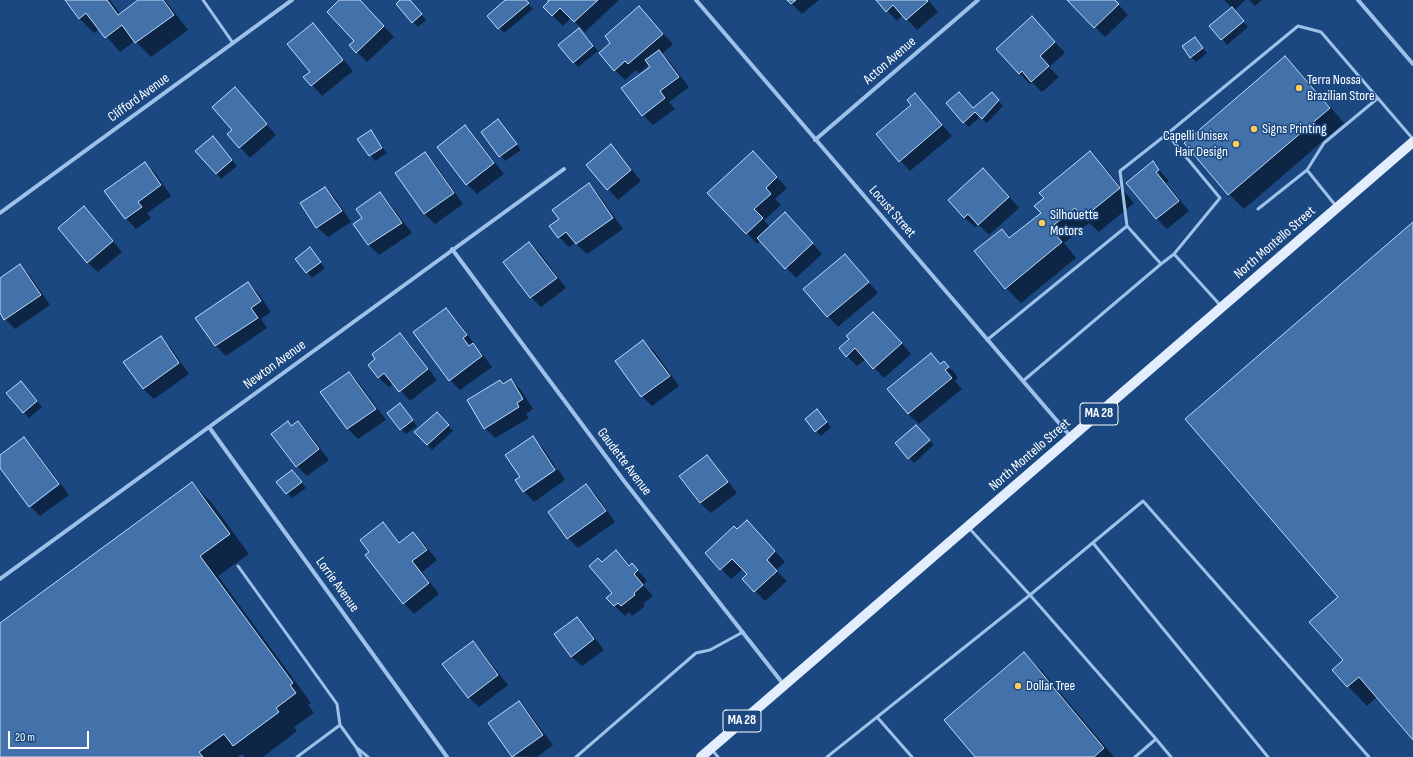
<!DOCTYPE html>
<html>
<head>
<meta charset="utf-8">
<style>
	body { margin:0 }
	#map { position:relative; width:1413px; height:757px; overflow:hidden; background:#1b4881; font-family:"Sofia Sans Condensed",sans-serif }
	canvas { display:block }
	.scale { position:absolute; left:8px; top:731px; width:81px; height:18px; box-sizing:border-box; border:2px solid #fff; border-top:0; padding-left:5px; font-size:12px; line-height:14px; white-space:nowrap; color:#fff; -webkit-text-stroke:3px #1b4881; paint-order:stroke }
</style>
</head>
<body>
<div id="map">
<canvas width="1413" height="757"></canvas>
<div class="scale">20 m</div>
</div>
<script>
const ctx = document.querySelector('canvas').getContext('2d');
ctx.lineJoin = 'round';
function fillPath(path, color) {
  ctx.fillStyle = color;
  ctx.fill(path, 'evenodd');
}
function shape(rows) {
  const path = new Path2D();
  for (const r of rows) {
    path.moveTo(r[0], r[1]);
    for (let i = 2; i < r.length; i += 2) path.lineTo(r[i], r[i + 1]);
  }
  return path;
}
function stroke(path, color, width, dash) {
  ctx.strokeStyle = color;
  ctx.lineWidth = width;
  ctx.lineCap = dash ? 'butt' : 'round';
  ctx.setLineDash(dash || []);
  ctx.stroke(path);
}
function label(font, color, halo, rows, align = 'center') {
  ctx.font = font + ' "Sofia Sans Condensed",sans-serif';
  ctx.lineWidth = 3;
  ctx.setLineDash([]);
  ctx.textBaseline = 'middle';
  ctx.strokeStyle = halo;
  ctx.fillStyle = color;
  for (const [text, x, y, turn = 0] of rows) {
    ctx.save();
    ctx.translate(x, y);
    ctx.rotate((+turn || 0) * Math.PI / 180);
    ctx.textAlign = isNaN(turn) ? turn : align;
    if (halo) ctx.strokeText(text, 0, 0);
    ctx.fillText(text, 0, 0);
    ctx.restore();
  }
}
const shadow = shape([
	[66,0,110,0,120,14,140,0,165,0,188,30,151,57,135,41,120,52,100,29,94,33,79,18],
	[341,0,359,0,394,37,367,62,357,52,355,41],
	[401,0,409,0,426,20,418,27,413,22],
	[507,0,525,0,533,9,504,33,488,16],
	[549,0,619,0,585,32,571,18,563,26,544,7,550,1],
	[788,0,819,0,802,14],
	[877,0,928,0,938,12,917,30,903,15,897,21],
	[1068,0,1114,0,1128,15,1105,37],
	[1224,0,1245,0,1234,11,1248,27,1227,45,1211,26,1232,8],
	[1249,0,1262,0,1255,6],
	[639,7,673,44,662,54,669,61,689,87,669,102,675,109,653,125,643,115,651,67,649,65,639,73,636,70,625,80,615,70,612,43],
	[1032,17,1065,53,1049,67,1059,77,1042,92,1032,82,1030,84,1019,73],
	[313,24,323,35,353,71,322,96,305,77,311,72],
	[584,34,598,51,578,67,573,62],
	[1194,38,1207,53,1196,62,1191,57],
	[1285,57,1300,72,1344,123,1244,209,1229,194],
	[235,89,276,135,250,158,229,135,233,130],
	[915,94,952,136,910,171,877,135,912,105],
	[997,99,1003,106,987,123,980,117,969,127,964,122,974,109],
	[498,120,521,150,505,161,482,132],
	[465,127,475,137,504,174,477,194,467,184],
	[370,131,387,153,375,161,359,139],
	[218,143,237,166,221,179,197,151],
	[611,146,621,156,641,181,618,200,587,165],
	[425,153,435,164,463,204,435,224,425,214,397,174],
	[1090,153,1105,168,1134,203,1099,232,1089,223,1064,243,1076,258,1021,303,1006,288,1002,230,1010,239,1042,213],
	[763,162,787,188,775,199,781,205,764,220,770,227,795,224,822,254,796,278,761,240,757,244,709,193],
	[145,163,155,173,171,196,147,213,151,218,136,229,126,218],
	[1153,163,1169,181,1166,183,1189,211,1167,229,1157,219,1128,183],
	[993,179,1019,208,989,235,978,224,975,227,964,217],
	[588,185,599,195,623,229,587,254,575,243,569,247,559,237,560,219],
	[325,188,335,198,351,222,328,237,317,227],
	[380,193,390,204,412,233,379,255,369,245,363,218],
	[84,208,94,218,122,252,98,272,87,262],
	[1413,224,1413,739,1377,697,1367,706,1333,670,1344,661,1340,597],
	[529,243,540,253,566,288,541,307,531,297],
	[314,254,325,268,312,278,297,259],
	[845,255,878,293,838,327,804,290],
	[20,265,30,276,50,305,15,329,5,319,0,311,0,279],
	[248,283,258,293,271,312,261,319,267,328,226,356,216,346,197,318],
	[446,309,456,319,476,346,475,347,483,355,492,367,460,390,450,380],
	[884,323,911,354,884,378,866,359,857,366,840,349],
	[400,334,410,344,437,380,410,401,394,383,389,387,378,377,377,359],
	[160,337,171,348,189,374,154,399,143,389],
	[643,341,654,351,679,386,652,406,642,396],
	[931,354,941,364,943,362,954,372,958,378,955,381,962,389,919,424,908,414],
	[349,373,359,383,386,420,358,439,348,429,322,392],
	[511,380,521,390,533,409,526,414,529,418,495,438,485,428,503,385],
	[26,387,42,407,29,418,8,393],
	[400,404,417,426,406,434,401,429],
	[822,415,831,427,821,436,816,431],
	[442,418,453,431,432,450,416,432],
	[288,422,292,426,298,422,308,432,329,460,307,476,297,466],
	[921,431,934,445,914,463,909,458],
	[532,437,543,448,556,468,529,487,531,488,558,469,565,480,534,502,524,491,517,481,522,477],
	[24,438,34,449,60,483,30,505,0,467,0,456],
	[707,456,717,467,737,493,711,513,700,503],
	[297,476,306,488,292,498,278,482],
	[192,483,211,502,249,554,218,576,311,703,308,705,314,713,294,727,297,731,263,757,245,757,242,754,237,757,0,757,0,624],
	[61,484,69,495,40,516,31,507],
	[586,486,597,496,615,522,578,548,568,538],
	[382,523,400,544,413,533,424,544,437,560,422,572,439,594,414,614,404,603,371,552],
	[737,530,757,532,785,562,776,570,787,581,765,601,743,579,748,575,743,569,731,579,706,553],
	[616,551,630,566,632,565,642,575,647,581,643,585,653,596,643,604,645,606,632,616,629,612,625,616,614,605,613,593,602,563],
	[577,618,587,628,604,650,582,666,571,656],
	[473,642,483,653,508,685,479,707,468,697],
	[1024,653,1043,672,1114,757,976,757],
	[519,702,529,713,553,745,537,757,513,756]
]);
const building = shape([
	[65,0,107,0,118,15,138,0,163,0,174,15,135,43,122,25,105,38,86,13,79,19,65,0],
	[339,0,360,0,384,26,356,53,349,45,354,41,327,12,339,0],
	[400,0,410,0,422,14,412,23,396,4,400,0],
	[505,0,526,0,529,3,498,29,487,16,505,0],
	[548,0,598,0,574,22,560,8,552,16,543,7,549,1,548,0],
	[787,0,796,0,791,4,787,0],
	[876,0,927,0,928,1,906,20,893,5,886,12,876,0],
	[1067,0,1115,0,1119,4,1094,28,1067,0],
	[639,6,663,34,628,64,625,61,614,71,599,53,610,43,605,36,639,6],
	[1232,7,1244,21,1221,40,1209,26,1232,7],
	[1032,16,1055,42,1040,56,1049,66,1031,82,1022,71,1019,74,996,49,1032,16],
	[313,23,343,60,311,86,303,77,310,72,287,44,313,23],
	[579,28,593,46,573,63,558,45,579,28],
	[1195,37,1203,48,1190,58,1182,46,1195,37],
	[659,50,679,77,660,91,665,98,642,116,621,88,650,67,645,60,659,50],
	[1285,56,1330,108,1228,195,1184,143,1285,56],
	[235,87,267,124,239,148,227,134,232,130,212,107,235,87],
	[959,92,973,108,992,92,999,100,982,119,975,112,963,123,946,103,959,92],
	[915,93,942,125,899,162,876,134,911,105,907,100,915,93],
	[498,119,517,144,499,157,481,132,498,119],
	[465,125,494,163,466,185,437,147,465,125],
	[371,130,382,148,369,156,357,139,371,130],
	[213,136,232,160,216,174,195,151,213,136],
	[611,144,631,170,607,190,586,165,611,144],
	[753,151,777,177,766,188,771,194,754,209,763,218,746,234,707,193,753,151],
	[1090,151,1120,188,1083,218,1075,208,1050,228,1062,242,1005,289,974,251,1002,229,1009,238,1041,213,1034,206,1044,198,1039,193,1090,151],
	[425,152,454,193,424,214,395,173,425,152],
	[1153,161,1159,170,1156,172,1179,201,1156,219,1126,183,1153,161],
	[145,162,161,185,138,202,142,207,125,219,104,191,145,162],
	[983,168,1009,197,978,225,968,214,964,218,948,200,983,168],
	[589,183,613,218,576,244,566,232,558,238,549,226,559,219,552,210,589,183],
	[325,187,342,211,316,228,300,203,325,187],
	[380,192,402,223,368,245,353,224,362,218,356,209,380,192],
	[84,206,113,241,87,263,58,228,84,206],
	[785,212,813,243,785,269,757,238,785,212],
	[1413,222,1413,740,1359,677,1347,687,1332,670,1343,660,1309,622,1338,597,1185,419,1413,222],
	[529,242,557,278,530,298,503,262,529,242],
	[310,247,321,262,306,273,295,259,310,247],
	[845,254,869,282,827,317,803,289,845,254],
	[20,264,41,295,4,320,0,313,0,278,20,264],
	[248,282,261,301,251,308,258,318,215,346,195,318,248,282],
	[446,308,467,335,463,338,469,346,473,343,482,356,449,381,413,332,446,308],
	[873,312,902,343,873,369,855,348,846,357,839,348,849,339,846,336,873,312],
	[400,333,428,369,399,392,384,373,378,378,368,365,375,359,372,354,400,333],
	[161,336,179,363,143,389,123,362,161,336],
	[643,340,670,376,641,397,615,361,643,340],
	[931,353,940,364,944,361,949,367,945,370,952,378,908,414,887,389,931,353],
	[349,372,376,409,347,429,320,392,349,372],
	[511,379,523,399,517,403,519,407,484,429,467,400,500,380,503,384,511,379],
	[21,381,37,401,23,413,6,393,21,381],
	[400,403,413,420,400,430,387,413,400,403],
	[817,409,827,422,815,432,805,419,817,409],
	[437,412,449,425,427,445,414,432,437,412],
	[288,421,291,426,298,421,319,449,296,467,271,434,288,421],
	[916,425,930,440,908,459,895,443,916,425],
	[533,436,555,470,523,492,515,480,520,477,505,455,533,436],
	[24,437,59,484,29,507,0,468,0,455,24,437],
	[707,455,728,482,700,503,679,476,707,455],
	[292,470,302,482,286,494,276,482,292,470],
	[192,482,230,534,200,556,293,683,290,685,296,693,276,708,279,712,233,746,224,734,199,752,203,757,0,757,0,623,192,482],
	[586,484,606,511,567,539,548,512,586,484],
	[747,520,775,551,767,560,777,571,754,592,742,579,747,574,732,559,720,570,705,553,734,526,737,529,747,520],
	[383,522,399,543,413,532,427,550,412,561,429,583,403,604,365,555,369,552,360,540,383,522],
	[616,550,629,566,632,563,638,570,634,574,643,585,634,593,635,595,621,606,618,603,614,606,606,598,612,593,589,566,598,558,602,562,616,550],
	[577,617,594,639,571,657,554,634,577,617],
	[473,641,498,675,468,698,442,664,473,641],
	[1024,652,1104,748,1094,757,975,757,944,720,1024,652],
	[519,701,543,735,512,757,488,723,519,701]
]);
const service = shape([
	[203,0,233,43],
	[1167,134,1298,26,1321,32,1413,139],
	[1336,206,1307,170,1324,143,1378,98],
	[1258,209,1307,170],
	[1127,226,1120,171,1167,134,1220,198,1174,254],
	[1161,264,1174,254,1221,306],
	[987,340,1127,226,1161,264,1023,381],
	[969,528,1030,595,1156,739,1171,757],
	[1093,543,1268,757],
	[238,566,337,704,340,725],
	[877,717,912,757],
	[357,748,368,757],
	[712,750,718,757],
	[297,757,340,725,356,747,361,757],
	[576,757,696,653,710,650,743,632],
	[827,757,1030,595,1143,501,1369,757],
	[1135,757,1156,739]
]);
const minor = shape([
	[696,0,1071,437],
	[1358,0,1413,64],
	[815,140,978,0],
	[0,213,292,0],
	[452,249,624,481,784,685],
	[209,427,447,757],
	[0,579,564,169]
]);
const primary = shape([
	[701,757,1413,142]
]);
const markers = [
	[1299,88,4,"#fccd5b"],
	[1254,129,4,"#fccd5b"],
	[1236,144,4,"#fccd5b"],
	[1042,223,4,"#fccd5b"],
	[1018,686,4,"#fccd5b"]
];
const shields = [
	[1099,414,38],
	[742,721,38]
];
const shieldNames = [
	["MA 28",1099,414],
	["MA 28",742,721]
];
const streetNames = [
	["Acton Avenue",890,61,-41],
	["Clifford Avenue",139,98,-36],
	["Locust Street",892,212,49],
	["North Montello Street",1275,243,-41],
	["Newton Avenue",275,365,-36],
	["North Montello Street",1030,455,-41],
	["Gaudette Avenue",624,462,53],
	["Lorrie Avenue",337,585,54]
];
const poiNames = [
	["Terra Nossa",1307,80],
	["Brazilian Store",1307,96],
	["Signs Printing",1262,129],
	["Capelli Unisex",1228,136,"right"],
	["Hair Design",1228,152,"right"],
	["Silhouette",1050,215],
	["Motors",1050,231],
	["Dollar Tree",1026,686]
];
fillPath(shadow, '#0007');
fillPath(building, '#4372ab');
stroke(building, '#c3dbf8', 1);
stroke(service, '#9ec1ea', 3);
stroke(minor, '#9ec1ea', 4);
stroke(primary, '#e2edfe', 10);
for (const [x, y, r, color] of markers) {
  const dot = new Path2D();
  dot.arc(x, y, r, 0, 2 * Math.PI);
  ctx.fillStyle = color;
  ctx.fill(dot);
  stroke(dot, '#1b4881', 1.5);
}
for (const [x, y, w] of shields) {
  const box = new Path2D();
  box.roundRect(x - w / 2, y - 11, w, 22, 3);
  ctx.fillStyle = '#1b4881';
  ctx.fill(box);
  stroke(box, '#fff', 1);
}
label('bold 13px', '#fff', null, shieldNames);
label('14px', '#fff', '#1b4881', streetNames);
label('14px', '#fff', '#1b4881', poiNames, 'left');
</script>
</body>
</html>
